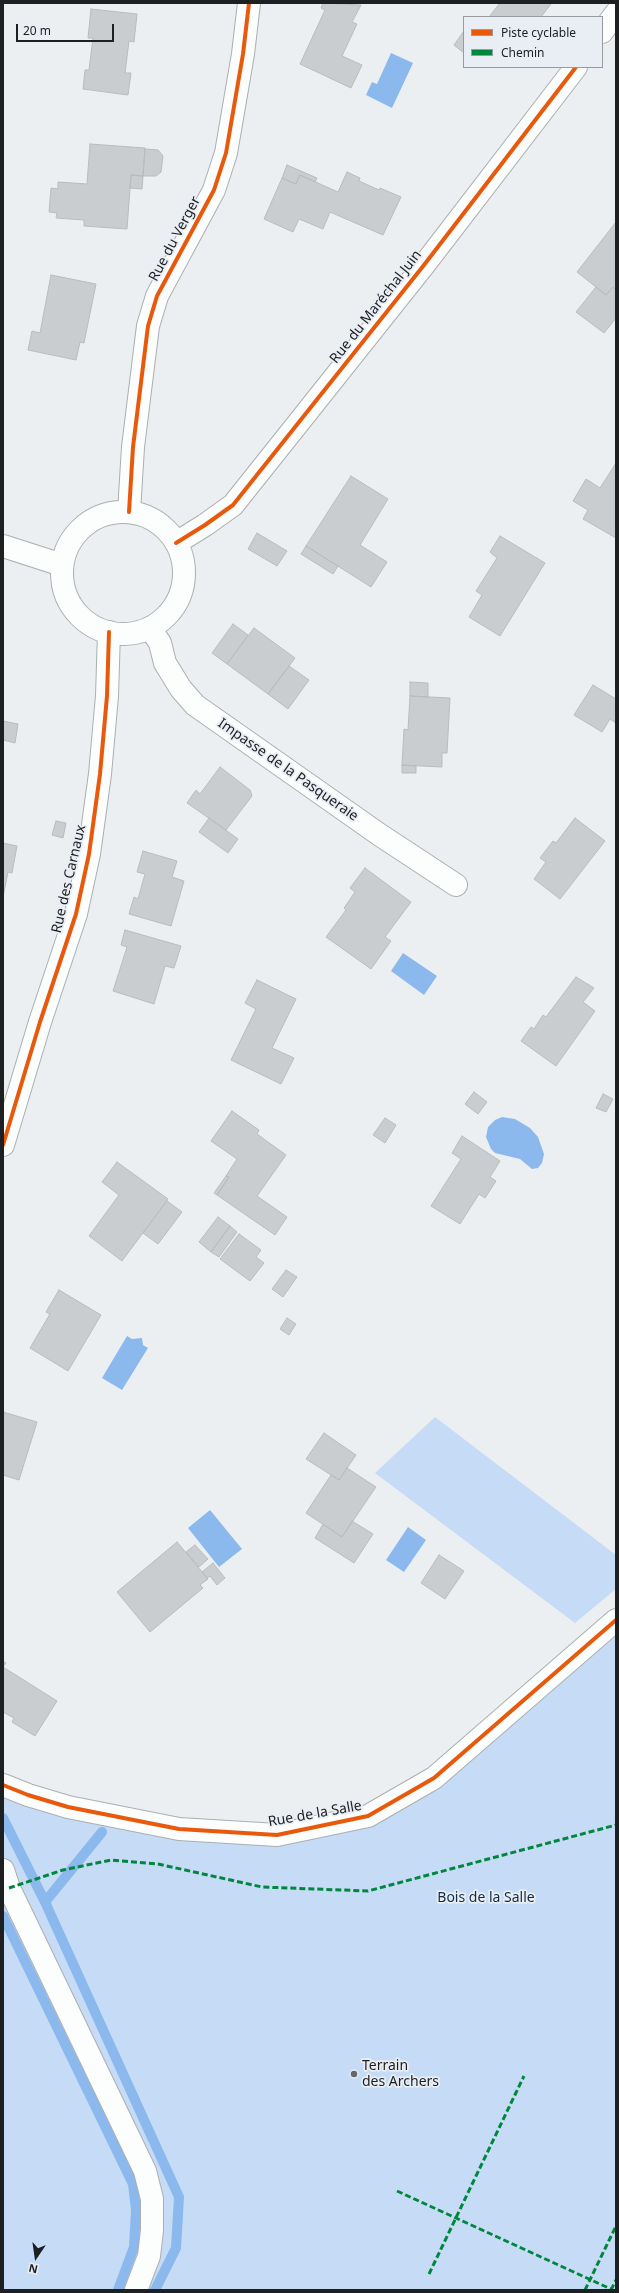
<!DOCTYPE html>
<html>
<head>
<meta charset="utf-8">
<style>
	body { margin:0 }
	#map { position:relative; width:619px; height:2293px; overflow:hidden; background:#eceff2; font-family:"Noto Sans",sans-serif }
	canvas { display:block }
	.frame { position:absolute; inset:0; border:4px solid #1d1f21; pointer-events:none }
	.legend { position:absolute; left:463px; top:16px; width:140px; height:52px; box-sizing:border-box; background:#e9eef5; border:1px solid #979ba0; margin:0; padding:5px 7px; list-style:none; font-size:12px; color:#1d1f21 }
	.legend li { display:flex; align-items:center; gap:8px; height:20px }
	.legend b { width:20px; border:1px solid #979ba0 }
	.north { position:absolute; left:16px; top:2237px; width:40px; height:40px; -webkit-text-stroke:3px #e9eef5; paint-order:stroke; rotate:193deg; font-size:11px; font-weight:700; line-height:16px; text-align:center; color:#1d1f21 }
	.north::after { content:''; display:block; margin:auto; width:14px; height:18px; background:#1d1f21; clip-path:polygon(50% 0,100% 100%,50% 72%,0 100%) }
	.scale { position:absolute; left:16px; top:24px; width:98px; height:18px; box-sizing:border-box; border:2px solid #1d1f21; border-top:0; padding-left:5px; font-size:12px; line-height:14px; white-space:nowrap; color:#1d1f21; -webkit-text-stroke:3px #e9eef5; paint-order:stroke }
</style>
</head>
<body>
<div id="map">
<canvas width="619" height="2293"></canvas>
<div class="frame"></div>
<ul class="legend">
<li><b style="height:5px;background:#e8590c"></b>Piste cyclable</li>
<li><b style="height:5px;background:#00873e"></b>Chemin</li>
</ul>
<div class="north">N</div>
<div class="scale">20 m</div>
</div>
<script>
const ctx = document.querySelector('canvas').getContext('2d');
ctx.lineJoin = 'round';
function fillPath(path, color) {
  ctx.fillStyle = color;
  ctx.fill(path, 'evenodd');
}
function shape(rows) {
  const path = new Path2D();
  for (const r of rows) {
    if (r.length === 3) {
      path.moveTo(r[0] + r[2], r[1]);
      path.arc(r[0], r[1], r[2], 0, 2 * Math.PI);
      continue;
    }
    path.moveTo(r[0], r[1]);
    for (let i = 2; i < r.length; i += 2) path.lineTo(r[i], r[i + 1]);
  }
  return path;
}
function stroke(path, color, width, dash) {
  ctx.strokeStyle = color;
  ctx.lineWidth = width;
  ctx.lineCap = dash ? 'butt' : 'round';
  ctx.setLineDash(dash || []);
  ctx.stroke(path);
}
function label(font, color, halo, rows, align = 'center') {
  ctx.font = font + ' "Noto Sans",sans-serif';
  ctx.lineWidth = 3.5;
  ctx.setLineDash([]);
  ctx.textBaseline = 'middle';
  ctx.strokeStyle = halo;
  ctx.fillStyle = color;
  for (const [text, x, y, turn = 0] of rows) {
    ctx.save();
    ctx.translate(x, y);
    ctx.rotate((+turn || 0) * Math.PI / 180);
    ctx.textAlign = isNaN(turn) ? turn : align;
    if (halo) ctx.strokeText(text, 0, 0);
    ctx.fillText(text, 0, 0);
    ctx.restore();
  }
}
const green = shape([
	[435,1417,616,1555,616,1589,575,1623,375,1473],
	[616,1620,616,2290,3,2290,3,1784,28,1795,277,1835,368,1816,434,1778]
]);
const water = shape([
	[391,53,413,63,392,108,366,95,372,82,377,84],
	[403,953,437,976,424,995,391,971],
	[502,1117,515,1119,530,1128,538,1137,544,1154,542,1163,538,1168,532,1169,520,1159,495,1153,491,1149,486,1137,488,1127,495,1120],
	[127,1336,132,1339,142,1338,143,1345,148,1348,122,1390,102,1378],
	[210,1510,242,1549,219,1567,188,1528],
	[408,1527,426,1540,404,1572,386,1560]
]);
const stream = shape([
	[3,1818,45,1902,179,2197,176,2248,155,2290],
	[45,1902,102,1832],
	[3,1916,133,2184,136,2210,134,2247,118,2290]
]);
const building = shape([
	[323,3,361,5,352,22,357,24,342,56,362,65,351,88,300,64,325,10,321,8,323,3],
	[500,3,549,3,551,4,541,17,489,17,500,3],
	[91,9,137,14,134,42,129,41,125,73,131,73,128,95,83,89,85,70,89,70,93,38,88,38,91,9],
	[464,31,464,53,454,45,464,31],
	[90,144,145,148,143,176,131,175,127,229,84,226,84,220,56,218,57,213,49,212,51,188,58,189,58,182,87,184,90,144],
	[145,149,158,150,163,156,161,172,156,176,143,176,145,149],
	[287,165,317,178,315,182,300,175,296,184,282,178,287,165],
	[347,172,360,178,359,181,379,190,380,188,401,197,383,235,330,212,323,229,299,219,293,232,264,219,282,178,296,184,300,175,338,192,347,172],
	[131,175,143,176,142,189,130,188,131,175],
	[616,222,616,290,613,287,606,295,577,272,616,222],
	[51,275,96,284,84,343,80,342,76,360,28,350,32,331,40,333,51,275],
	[596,287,606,295,613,287,616,290,616,318,604,333,576,312,596,287],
	[616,463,616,538,583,519,588,510,573,501,586,479,600,488,616,463],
	[351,476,388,499,360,545,387,562,371,587,306,546,351,476],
	[257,533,287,551,277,566,248,549,257,533],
	[500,536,545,563,500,636,469,617,482,595,476,591,497,558,490,552,500,536],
	[306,546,338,566,333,574,301,554,306,546],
	[233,624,248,635,227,664,212,653,233,624],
	[254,628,295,658,268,694,227,664,254,628],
	[289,666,309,680,288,709,268,694,289,666],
	[410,682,428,683,428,697,410,696,410,682],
	[593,685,616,699,616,723,610,719,602,732,574,715,593,685],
	[410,696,450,698,447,753,442,753,442,767,402,765,404,729,408,730,410,696],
	[3,721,18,724,15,743,3,740,3,721],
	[402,765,416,766,416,773,402,773,402,765],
	[220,767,250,790,252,796,226,830,187,803,196,790,200,794,220,767],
	[209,818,238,839,228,853,199,832,209,818],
	[575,818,605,841,560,899,534,879,546,862,540,858,553,841,556,843,575,818],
	[56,821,66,823,63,838,52,835,56,821],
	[3,843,17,846,12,873,8,872,3,897,3,843],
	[143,851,177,861,172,877,184,881,171,926,129,914,134,897,138,899,145,874,137,872,143,851],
	[365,868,411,902,385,937,391,941,371,969,326,937,346,910,344,908,355,892,350,888,365,868],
	[125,930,181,946,174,968,165,966,154,1004,113,991,127,947,121,945,125,930],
	[576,977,594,988,583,1002,595,1011,556,1066,521,1041,531,1027,534,1029,543,1015,546,1017,576,977],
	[257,980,296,999,272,1048,294,1058,281,1084,231,1060,256,1009,245,1003,257,980],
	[474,1092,487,1102,478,1114,465,1104,474,1092],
	[603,1094,613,1099,606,1112,596,1108,603,1094],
	[232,1111,259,1130,257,1134,286,1155,257,1196,287,1217,275,1235,217,1195,229,1177,226,1176,237,1159,211,1141,232,1111],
	[385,1118,396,1125,385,1143,373,1135,385,1118],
	[462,1136,500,1161,490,1177,496,1181,485,1198,479,1194,460,1224,431,1206,461,1159,452,1153,462,1136],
	[117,1162,168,1199,122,1261,89,1236,119,1195,102,1182,117,1162],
	[226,1176,229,1177,217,1195,214,1193,226,1176],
	[167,1201,182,1212,158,1244,143,1233,167,1201],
	[218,1217,230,1226,211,1252,199,1242,218,1217],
	[230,1226,237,1232,219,1257,211,1252,230,1226],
	[239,1234,261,1250,256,1257,264,1263,250,1281,220,1259,239,1234],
	[286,1270,297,1277,283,1297,272,1289,286,1270],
	[59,1290,101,1315,68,1371,30,1348,50,1314,46,1312,59,1290],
	[287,1318,296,1324,289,1335,280,1329,287,1318],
	[3,1412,37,1422,19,1480,3,1475,3,1412],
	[324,1433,356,1455,339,1480,306,1459,324,1433],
	[347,1468,376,1487,342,1537,306,1513,331,1475,339,1480,347,1468],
	[352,1521,373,1534,354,1563,315,1538,323,1524,342,1537,352,1521],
	[177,1542,208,1579,200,1585,203,1588,150,1632,117,1592,177,1542],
	[195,1545,208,1559,199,1567,186,1552,195,1545],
	[439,1555,464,1571,445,1599,421,1583,439,1555],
	[213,1563,225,1578,217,1585,210,1576,207,1578,202,1572,213,1563],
	[3,1661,6,1663,3,1667,57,1701,35,1736,12,1722,14,1718,3,1712,3,1661]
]);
const minor = shape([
	[129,512,133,447,148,326,157,296,214,190,226,153,243,54,249,3],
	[150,628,160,643,165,663,181,689,195,705,380,835,456,885],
	[3,1145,40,1022,76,914,89,854,100,774,107,696,109,632],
	[3,1785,28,1795,68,1807,179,1829,277,1835,368,1816,434,1778,616,1620],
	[3,1870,9,1888,145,2171,152,2199,152,2230,149,2256,136,2290]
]);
const tertiary = shape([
	[602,32,616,13],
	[123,573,61],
	[176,543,205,525,233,505,424,265,576,67],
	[3,546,62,565]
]);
const quiet = shape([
	[9,1888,63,1870,111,1860,158,1864,262,1887,368,1891,616,1825],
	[397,2191,613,2290],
	[429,2274,524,2076],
	[585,2290,616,2226],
	[611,2290,616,2280]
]);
const cycleway = shape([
	[129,512,133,447,148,326,157,296,214,190,226,153,243,54,249,3],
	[176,543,205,525,233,505,424,265,576,67],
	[3,1145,40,1022,76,914,89,854,100,774,107,696,109,632],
	[3,1785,28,1795,68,1807,179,1829,277,1835,368,1816,434,1778,616,1620]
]);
const markers = [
	[354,2074,4,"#65686a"]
];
const streetNames = [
	["Rue du Verger",175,239,-62],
	["Rue du Maréchal Juin",376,307,-52],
	["Impasse de la Pasqueraie",288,770,35],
	["Rue des Carnaux",69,879,-77],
	["Rue de la Salle",315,1814,-10]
];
const parkNames = [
	["Bois de la Salle",486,1898]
];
const poiNames = [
	["Terrain",362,2066],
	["des Archers",362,2082]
];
fillPath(green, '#c6dbf6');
fillPath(water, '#8bb9ee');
stroke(stream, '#8bb9ee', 10);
fillPath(building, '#cacdcf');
stroke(building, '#b9bbbd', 1);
stroke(minor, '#acafb1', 24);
stroke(tertiary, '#acafb1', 24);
stroke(minor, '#fcfdfd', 22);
stroke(tertiary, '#fcfdfd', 22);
stroke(quiet, '#00873e', 3, [6, 3]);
stroke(cycleway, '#e8590c', 4);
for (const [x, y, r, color] of markers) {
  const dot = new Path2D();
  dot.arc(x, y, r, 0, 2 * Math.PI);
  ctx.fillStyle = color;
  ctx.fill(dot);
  stroke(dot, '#e9eef5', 1.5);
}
label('14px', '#1d1f21', '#e9eef5', streetNames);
label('14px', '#102b48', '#e9eef5', parkNames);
label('14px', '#1d1f21', '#e9eef5', poiNames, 'left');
</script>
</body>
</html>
